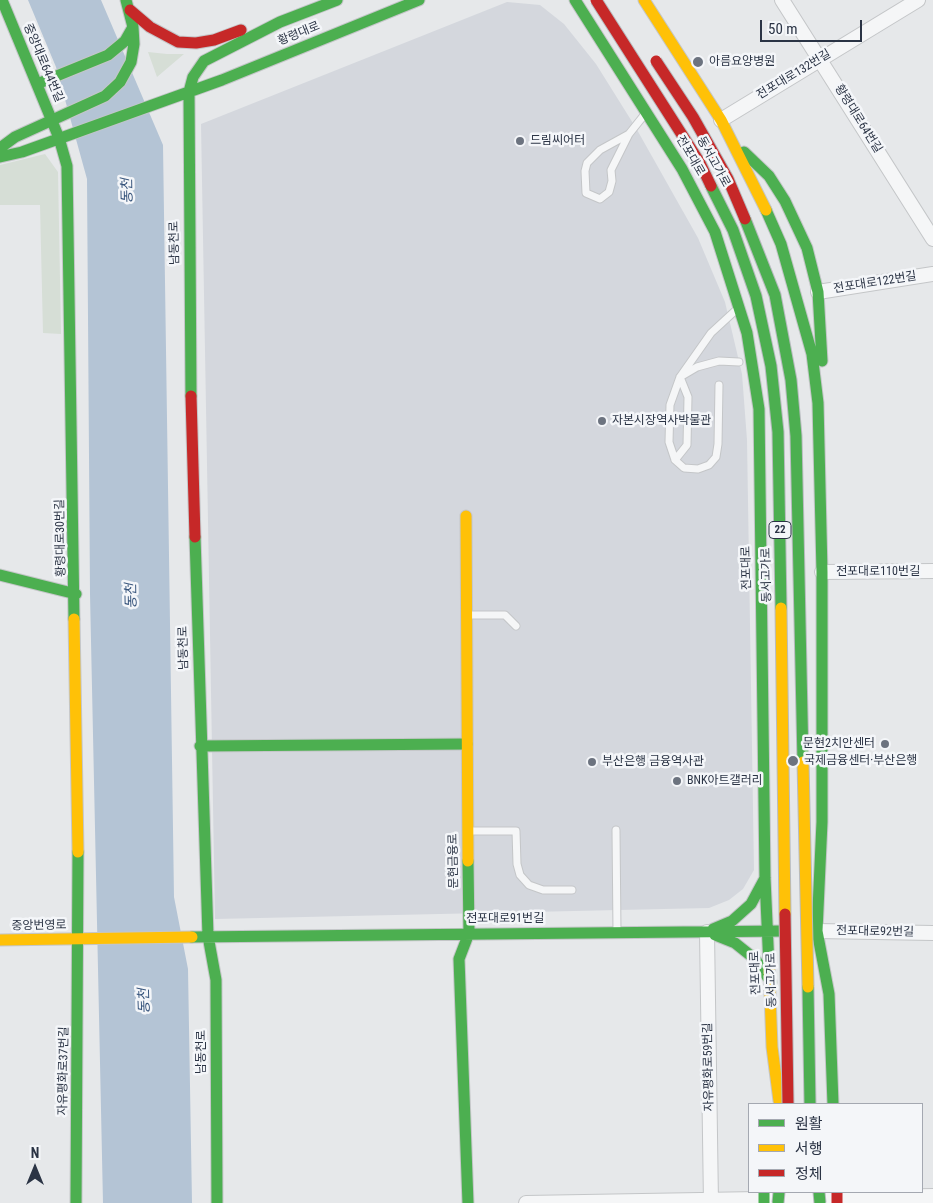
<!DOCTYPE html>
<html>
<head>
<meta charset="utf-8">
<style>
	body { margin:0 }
	#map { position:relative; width:933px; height:1203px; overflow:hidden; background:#e6e8ea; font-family:"Roboto Condensed","Noto Sans KR",sans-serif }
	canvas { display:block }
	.legend { position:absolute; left:748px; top:1103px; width:175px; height:90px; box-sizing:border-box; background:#f4f6f9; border:1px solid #a4a8b1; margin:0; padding:6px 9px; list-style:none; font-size:15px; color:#2b3445 }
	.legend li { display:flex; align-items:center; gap:10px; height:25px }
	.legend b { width:25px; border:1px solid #a4a8b1 }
	.north { position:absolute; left:10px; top:1143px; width:50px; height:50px; -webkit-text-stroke:4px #f4f6f9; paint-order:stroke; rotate:0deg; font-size:14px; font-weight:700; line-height:20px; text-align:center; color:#2b3445 }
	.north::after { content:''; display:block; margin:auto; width:18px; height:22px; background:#2b3445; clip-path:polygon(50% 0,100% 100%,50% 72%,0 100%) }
	.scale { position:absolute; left:760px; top:20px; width:102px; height:22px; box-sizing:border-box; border:2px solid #2b3445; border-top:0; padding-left:6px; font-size:15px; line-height:18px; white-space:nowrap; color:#2b3445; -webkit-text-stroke:4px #f4f6f9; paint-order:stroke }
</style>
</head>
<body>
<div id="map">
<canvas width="933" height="1203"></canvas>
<ul class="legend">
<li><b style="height:6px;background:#4caf50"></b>원활</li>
<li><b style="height:6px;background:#ffc107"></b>서행</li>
<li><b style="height:6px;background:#c62828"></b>정체</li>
</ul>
<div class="north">N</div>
<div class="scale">50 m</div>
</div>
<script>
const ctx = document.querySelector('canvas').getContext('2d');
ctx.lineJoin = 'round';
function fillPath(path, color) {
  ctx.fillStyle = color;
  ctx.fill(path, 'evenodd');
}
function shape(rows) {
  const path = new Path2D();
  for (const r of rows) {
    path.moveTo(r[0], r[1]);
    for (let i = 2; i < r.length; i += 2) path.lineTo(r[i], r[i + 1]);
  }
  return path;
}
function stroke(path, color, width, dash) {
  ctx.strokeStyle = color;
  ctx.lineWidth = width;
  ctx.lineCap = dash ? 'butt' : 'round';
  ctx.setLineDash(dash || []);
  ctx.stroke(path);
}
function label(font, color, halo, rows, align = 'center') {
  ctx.font = font + ' "Roboto Condensed","Noto Sans KR",sans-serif';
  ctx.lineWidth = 5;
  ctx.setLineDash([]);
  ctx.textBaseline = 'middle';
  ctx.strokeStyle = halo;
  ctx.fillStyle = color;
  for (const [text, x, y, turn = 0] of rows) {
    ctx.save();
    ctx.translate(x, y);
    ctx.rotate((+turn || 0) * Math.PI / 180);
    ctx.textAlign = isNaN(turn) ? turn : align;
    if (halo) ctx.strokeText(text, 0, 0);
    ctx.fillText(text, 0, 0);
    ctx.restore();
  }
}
const built = shape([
	[507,2,540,5,564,24,596,64,636,128,698,238,725,302,742,374,747,440,754,870,743,889,729,900,709,908,215,919,201,124]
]);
const green = shape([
	[148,52,167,54,184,54,157,77],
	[45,154,58,172,61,334,43,333,40,205,0,205,0,165]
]);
const water = shape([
	[28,0,101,0,163,145,174,897,188,969,192,1203,103,1203,90,594,87,179,56,67]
]);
const lane = shape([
	[629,134,600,150,587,163,585,171,586,193,600,199,609,192,612,181,611,170,629,134,645,114],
	[719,385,718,444,716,457,709,465,698,469,684,468,675,460,669,442,670,405,680,377,711,333,736,310],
	[675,460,687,445,688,397,680,377,697,367,719,361,739,362],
	[469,615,505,615,516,626],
	[616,830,617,932],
	[471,831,516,831,517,864,520,875,529,885,543,890,572,890]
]);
const street = shape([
	[782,0,933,239],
	[721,120,918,0],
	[818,292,933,274],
	[822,572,933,571],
	[817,931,933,933],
	[707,932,711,1203],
	[526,1203,933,1196]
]);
const fast = shape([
	[2,0,59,138,67,166,74,619],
	[575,0,682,169,715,232,747,333,759,409],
	[37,84,108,55,125,41,133,27],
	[0,148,15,137,105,96,120,82,131,62,134,44,133,27,126,0],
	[744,152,769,176,785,201,807,248,818,292,822,361],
	[0,157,22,152,222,80,419,0],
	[766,210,781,244,812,354,818,403],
	[191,396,189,92,193,77,204,61,280,22,337,0],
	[818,403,822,572,822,822,817,931,829,994,833,1104],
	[759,409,765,878,769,967],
	[195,537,208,936,216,980,217,1203],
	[0,575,76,594],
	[200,746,467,744],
	[713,929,732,921,751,904,765,878],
	[715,935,735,943,755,959,771,982],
	[192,937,783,931],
	[764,1192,764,1203],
	[76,1203,78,852],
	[468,1203,459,959,469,933,468,861]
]);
const slow = shape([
	[644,0,721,120,766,210],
	[466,516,468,861],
	[74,619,78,852],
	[0,940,192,937],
	[769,967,772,1047,779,1101]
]);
const jam = shape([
	[130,10,150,27,178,42,196,43,214,40,241,30],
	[191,396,195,537],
	[837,1192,837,1203]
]);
const fastBridge = shape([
	[711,186,733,230,756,296,771,366,778,432,781,608],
	[745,219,775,295,791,380,796,436,803,762],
	[808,987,810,1104],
	[819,1192,820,1203],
	[778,1203,779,1192]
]);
const slowBridge = shape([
	[781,608,785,914],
	[803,762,808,987]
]);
const jamBridge = shape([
	[596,0,700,163,711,186],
	[656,61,693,117,728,179,745,219],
	[785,914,788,1104]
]);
const markers = [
	[698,62,6,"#6c737f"],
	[520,141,5,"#6c737f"],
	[602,421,5,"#6c737f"],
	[885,744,5,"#6c737f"],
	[793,761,6,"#6c737f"],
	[592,762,5,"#6c737f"],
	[677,781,5,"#6c737f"]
];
const shields = [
	[780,530,22]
];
const shieldNames = [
	["22",780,530]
];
const streetNames = [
	["황령대로",299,34,-22],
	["중앙대로644번길",43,63,67],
	["전포대로132번길",794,75,-31],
	["황령대로64번길",858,119,58],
	["전포대로",690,156,60],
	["동서고가로",713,162,61],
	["남동천로",175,243,-91],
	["전포대로122번길",875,283,-9],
	["황령대로30번길",61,538,-91],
	["전포대로",747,568,-91],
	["전포대로110번길",878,572],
	["동서고가로",767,575,-91],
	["남동천로",184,648,-91],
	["문현금융로",454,861,-91],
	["전포대로91번길",505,919],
	["중앙번영로",39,926,-1],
	["전포대로92번길",875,932,1],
	["전포대로",756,973,-92],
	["동서고가로",772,980,-91],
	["남동천로",202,1052,-90],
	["자유평화로59번길",709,1067,-91],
	["자유평화로37번길",64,1071,-89]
];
const poiNames = [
	["아름요양병원",709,62],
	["드림씨어터",530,141],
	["자본시장역사박물관",612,421],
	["문현2치안센터",875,744,"right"],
	["국제금융센터·부산은행",804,761],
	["부산은행 금융역사관",602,762],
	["BNK아트갤러리",687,781]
];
const waterNames = [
	["동천",128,191,-91],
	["동천",132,596,-91],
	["동천",145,1001,-92]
];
fillPath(built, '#d4d7dd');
fillPath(green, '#d6ded6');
fillPath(water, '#b4c4d5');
stroke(lane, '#c4c6c8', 9);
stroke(street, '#c4c6c8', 16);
stroke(fast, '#c4c6c8', 13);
stroke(slow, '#c4c6c8', 13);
stroke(jam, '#c4c6c8', 13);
stroke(lane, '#f5f6f7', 7);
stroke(street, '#f5f6f7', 14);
stroke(fast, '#4caf50', 11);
stroke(slow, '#ffc107', 11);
stroke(jam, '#c62828', 11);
stroke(fastBridge, '#b8bbbf', 13, []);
stroke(slowBridge, '#b8bbbf', 13, []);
stroke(jamBridge, '#b8bbbf', 13, []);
stroke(fastBridge, '#4caf50', 11);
stroke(slowBridge, '#ffc107', 11);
stroke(jamBridge, '#c62828', 11);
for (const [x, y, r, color] of markers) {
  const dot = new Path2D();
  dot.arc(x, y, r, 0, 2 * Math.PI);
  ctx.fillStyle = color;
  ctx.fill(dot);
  stroke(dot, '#f4f6f9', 2);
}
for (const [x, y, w] of shields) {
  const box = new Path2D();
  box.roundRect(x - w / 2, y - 8.5, w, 17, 4);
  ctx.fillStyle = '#f4f6f9';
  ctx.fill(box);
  stroke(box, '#2b3445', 1);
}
label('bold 11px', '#2b3445', null, shieldNames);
label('12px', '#2b3445', '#f4f6f9', streetNames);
label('12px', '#2b3445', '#f4f6f9', poiNames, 'left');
label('italic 14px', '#34527a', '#f4f6f9', waterNames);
</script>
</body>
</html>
